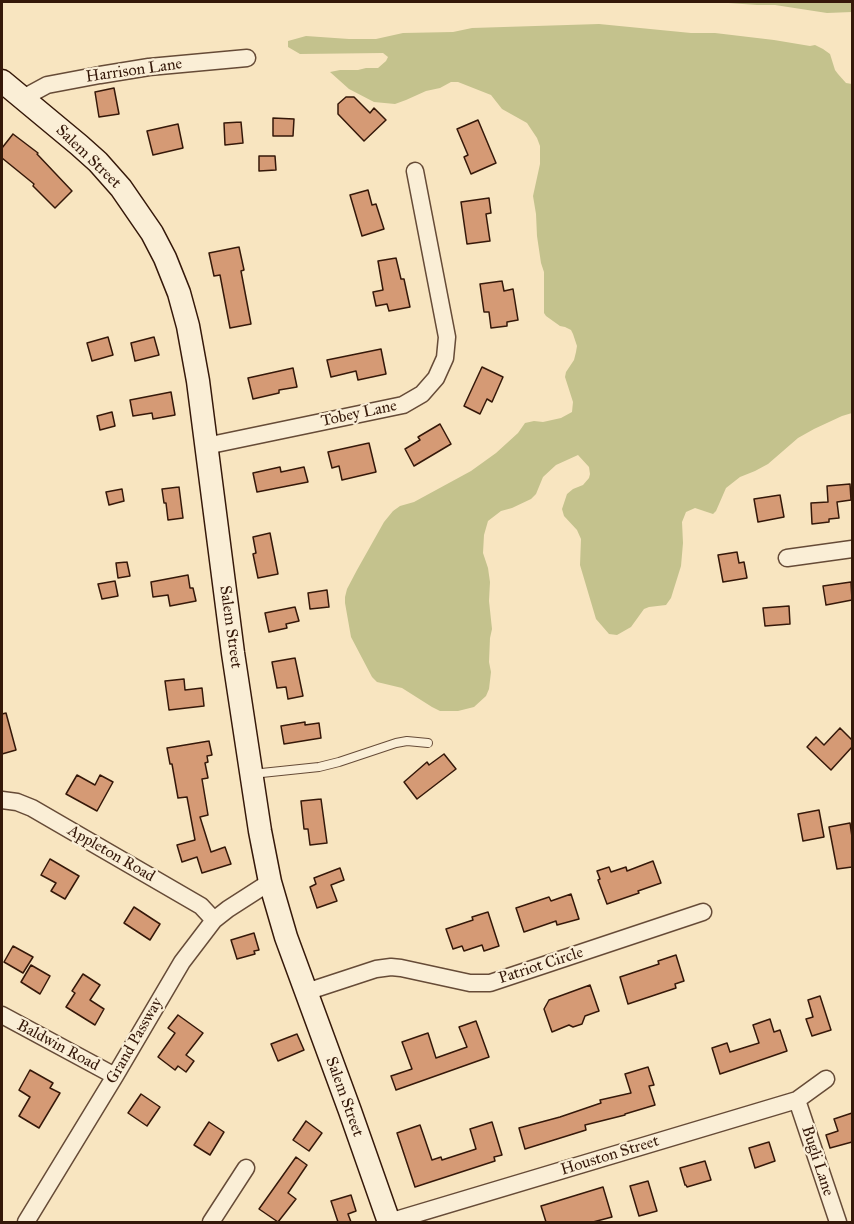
<!DOCTYPE html>
<html>
<head>
<meta charset="utf-8">
<style>
	body { margin:0 }
	#map { position:relative; width:854px; height:1224px; overflow:hidden; background:#f8e5c0; font-family:"IM FELL Great Primer",serif }
	canvas { display:block }
	.frame { position:absolute; inset:0; border:3px solid #351809; pointer-events:none }
</style>
</head>
<body>
<div id="map">
<canvas width="854" height="1224"></canvas>
<div class="frame"></div>
</div>
<script>
const ctx = document.querySelector('canvas').getContext('2d');
ctx.lineJoin = 'round';
function fillPath(path, color) {
  ctx.fillStyle = color;
  ctx.fill(path, 'evenodd');
}
function shape(rows) {
  const path = new Path2D();
  for (const r of rows) {
    path.moveTo(r[0], r[1]);
    for (let i = 2; i < r.length; i += 2) path.lineTo(r[i], r[i + 1]);
  }
  return path;
}
function stroke(path, color, width, dash) {
  ctx.strokeStyle = color;
  ctx.lineWidth = width;
  ctx.lineCap = dash ? 'butt' : 'round';
  ctx.setLineDash(dash || []);
  ctx.stroke(path);
}
function label(font, color, halo, rows, align = 'center') {
  ctx.font = font + ' "IM FELL Great Primer",serif';
  ctx.lineWidth = 4.5;
  ctx.setLineDash([]);
  ctx.textBaseline = 'middle';
  ctx.strokeStyle = halo;
  ctx.fillStyle = color;
  for (const [text, x, y, turn = 0] of rows) {
    ctx.save();
    ctx.translate(x, y);
    ctx.rotate((+turn || 0) * Math.PI / 180);
    ctx.textAlign = isNaN(turn) ? turn : align;
    if (halo) ctx.strokeText(text, 0, 0);
    ctx.fillText(text, 0, 0);
    ctx.restore();
  }
}
const green = shape([
	[714,2,852,2,852,12,827,13,775,5,757,5],
	[599,24,691,33,715,33,774,40,810,46,815,45,823,49,830,54,835,70,838,74,846,83,852,84,852,413,842,416,814,429,798,438,768,464,755,471,740,477,726,488,716,511,713,514,695,508,686,512,682,522,683,543,681,566,671,598,666,605,649,607,644,609,631,627,617,635,609,634,596,619,580,565,581,539,577,530,564,516,562,509,567,494,573,489,583,485,589,478,590,474,589,467,578,455,556,465,543,477,536,494,531,499,512,508,501,511,488,521,484,535,483,553,488,568,490,582,489,601,492,629,490,638,489,662,491,672,489,689,486,696,474,707,458,711,440,711,432,707,402,688,377,682,372,677,351,637,345,603,345,597,347,589,357,570,384,522,393,511,400,506,414,502,471,471,496,453,518,433,525,423,534,421,543,422,561,418,572,412,573,402,565,377,566,372,574,360,576,352,577,346,573,334,571,330,565,327,560,326,546,316,544,313,544,272,541,263,537,236,536,214,533,196,540,164,540,146,537,138,527,123,502,109,491,95,458,82,451,82,440,88,426,91,406,100,395,104,374,102,349,89,330,72,340,70,358,70,366,68,378,68,386,61,388,57,383,53,300,54,288,47,288,41,306,36,349,39,376,39,403,33,453,32,472,28]
]);
const building = shape([
	[114,88,119,114,99,117,95,92,114,88],
	[346,97,354,97,370,113,374,108,386,120,364,141,338,114,338,104,346,97],
	[273,118,294,119,293,136,273,136,273,118],
	[478,120,496,163,471,174,464,157,468,155,457,129,478,120],
	[241,122,243,143,225,145,224,123,241,122],
	[178,124,183,148,153,155,147,131,178,124],
	[13,134,38,153,37,154,72,191,55,208,33,186,34,184,2,158,2,148,13,134],
	[259,156,275,156,276,170,259,171,259,156],
	[368,190,372,205,376,204,384,229,362,236,350,195,368,190],
	[489,198,491,213,486,214,490,241,467,244,461,202,489,198],
	[239,247,244,270,241,271,251,324,230,328,220,275,214,276,209,253,239,247],
	[396,258,401,279,404,279,410,307,389,311,387,304,376,306,373,292,383,290,378,261,396,258],
	[502,281,504,291,513,289,518,320,507,322,507,326,491,328,489,312,484,312,480,284,502,281],
	[108,337,113,355,92,361,87,343,108,337],
	[154,337,159,355,135,361,131,343,154,337],
	[381,349,386,374,358,380,356,371,331,377,327,360,381,349],
	[482,367,503,377,492,402,487,399,480,414,464,406,482,367],
	[293,368,297,387,279,390,279,393,253,399,248,378,293,368],
	[171,392,175,415,153,419,152,413,133,416,130,400,171,392],
	[112,412,115,426,100,430,97,416,112,412],
	[440,424,451,444,414,466,405,449,420,440,418,437,440,424],
	[369,443,376,472,342,480,339,466,332,468,328,452,369,443],
	[280,467,281,472,304,467,308,482,257,492,253,473,280,467],
	[850,484,851,500,837,502,839,518,829,519,829,522,812,524,811,503,828,502,827,486,850,484],
	[179,487,183,518,168,520,166,503,164,503,162,489,179,487],
	[122,489,124,501,109,505,106,492,122,489],
	[780,495,784,517,758,522,754,499,780,495],
	[270,533,278,574,258,578,253,554,256,553,253,537,270,533],
	[737,552,739,563,744,562,747,578,723,582,718,555,737,552],
	[127,562,130,576,118,578,116,563,127,562],
	[188,575,190,588,193,588,196,601,170,606,168,595,153,597,151,582,188,575],
	[115,581,118,596,102,599,98,584,115,581],
	[851,582,852,600,826,605,823,586,851,582],
	[327,590,329,607,310,609,308,593,327,590],
	[789,606,790,624,765,626,763,608,789,606],
	[295,607,299,621,286,624,287,628,269,632,265,613,295,607],
	[295,658,303,696,288,699,286,687,277,688,272,662,295,658],
	[184,679,185,690,202,688,204,706,169,710,165,681,184,679],
	[6,713,16,750,2,754,2,714,6,713],
	[305,722,305,725,319,723,321,738,284,744,281,726,305,722],
	[840,728,852,740,852,747,831,770,807,747,816,737,824,745,840,728],
	[209,741,212,755,207,756,208,762,205,763,208,778,202,779,208,815,200,817,211,852,225,847,231,864,202,873,197,857,182,862,177,845,195,840,187,797,178,798,172,764,170,764,167,748,209,741],
	[444,754,456,769,417,799,404,782,427,762,429,765,444,754],
	[77,775,95,785,100,775,113,782,97,811,66,794,77,775],
	[321,799,327,843,310,845,308,829,304,829,301,801,321,799],
	[819,810,824,837,803,841,798,814,819,810],
	[850,823,852,837,852,867,837,869,829,827,850,823],
	[50,859,79,876,65,899,51,891,56,883,41,875,50,859],
	[653,861,661,883,638,891,639,893,607,904,598,880,600,879,597,871,609,867,611,872,626,867,627,871,653,861],
	[340,868,344,880,331,885,337,901,317,908,310,887,316,884,314,878,340,868],
	[571,894,579,919,557,925,556,921,524,932,516,908,549,897,551,901,571,894],
	[134,907,160,924,150,940,124,923,134,907],
	[488,912,499,946,484,951,482,945,464,951,462,946,453,949,446,929,473,920,472,917,488,912],
	[254,933,259,950,254,951,255,954,237,959,231,940,254,933],
	[13,946,33,957,23,973,4,962,13,946],
	[676,955,684,981,675,984,676,988,628,1004,620,977,659,964,658,961,676,955],
	[31,965,50,976,40,994,21,982,31,965],
	[83,974,100,985,90,1000,104,1009,95,1025,66,1007,75,993,72,991,83,974],
	[590,985,599,1011,585,1016,582,1024,573,1027,569,1025,552,1032,544,1009,549,1000,590,985],
	[820,996,831,1030,812,1036,806,1019,813,1017,808,1000,820,996],
	[178,1015,203,1033,186,1055,194,1061,186,1072,178,1066,175,1070,158,1057,175,1033,168,1028,178,1015],
	[770,1019,774,1032,780,1030,787,1051,720,1074,712,1048,727,1043,730,1052,759,1043,753,1025,770,1019],
	[476,1021,489,1057,396,1090,391,1076,412,1069,402,1042,428,1033,436,1058,467,1047,459,1027,476,1021],
	[297,1034,304,1050,278,1061,271,1044,297,1034],
	[648,1067,654,1085,649,1086,655,1105,625,1114,625,1115,585,1125,586,1130,525,1149,519,1128,560,1117,601,1103,600,1100,631,1093,625,1074,648,1067],
	[30,1070,53,1083,50,1088,60,1093,39,1128,19,1116,30,1097,19,1090,30,1070],
	[141,1094,160,1107,147,1126,128,1113,141,1094],
	[852,1113,852,1142,830,1148,826,1135,838,1131,834,1119,852,1113],
	[306,1121,322,1133,309,1151,293,1140,306,1121],
	[209,1122,224,1132,210,1155,194,1145,209,1122],
	[492,1122,502,1155,494,1157,495,1161,415,1187,397,1133,420,1125,432,1160,441,1157,442,1160,476,1149,470,1129,492,1122],
	[769,1142,775,1161,755,1168,749,1148,769,1142],
	[296,1157,307,1165,288,1193,296,1199,278,1222,259,1209,296,1157],
	[705,1161,711,1180,687,1187,686,1185,685,1185,680,1168,705,1161],
	[648,1181,657,1211,639,1216,630,1186,648,1181],
	[603,1187,612,1217,593,1222,546,1222,541,1206,603,1187],
	[351,1195,356,1211,348,1214,351,1222,338,1222,331,1201,351,1195]
]);
const service = shape([
	[252,774,319,767,339,762,396,743,407,741,428,743]
]);
const minor = shape([
	[23,98,47,85,100,75,149,67,247,58],
	[206,446,403,405,422,394,436,378,445,358,447,337,415,171],
	[787,558,852,549],
	[2,800,17,802,32,808,201,906,214,920],
	[306,992,376,969,391,967,401,968,470,983,490,983,703,912],
	[2,1015,115,1076],
	[797,1100,838,1222],
	[26,1222,115,1076,182,962,214,920,228,909,270,882],
	[211,1222,246,1168],
	[389,1222,797,1100,826,1079]
]);
const secondary = shape([
	[2,81,79,145,98,162,121,188,152,233,165,258,179,293,188,326,198,381,233,653,260,831,270,882,286,937,350,1111,389,1222]
]);
const streetNames = [
	["Harrison Lane",134,71,-8],
	["Salem Street",88,157,44],
	["Tobey Lane",359,414,-12],
	["Salem Street",230,627,82],
	["Appleton Road",111,854,30],
	["Patriot Circle",541,966,-18],
	["Grand Passway",135,1041,-60],
	["Baldwin Road",58,1046,28],
	["Salem Street",344,1097,70],
	["Houston Street",610,1156,-17],
	["Bugli Lane",817,1161,72]
];
fillPath(green, '#c4c28d');
fillPath(building, '#d59a75');
stroke(building, '#351809', 1.5);
stroke(service, '#664b37', 10);
stroke(minor, '#664b37', 19);
stroke(secondary, '#351809', 25);
stroke(service, '#faeed6', 8);
stroke(minor, '#faeed6', 16);
stroke(secondary, '#faeed6', 22);
label('16px', '#351809', '#faeed6', streetNames);
</script>
</body>
</html>
